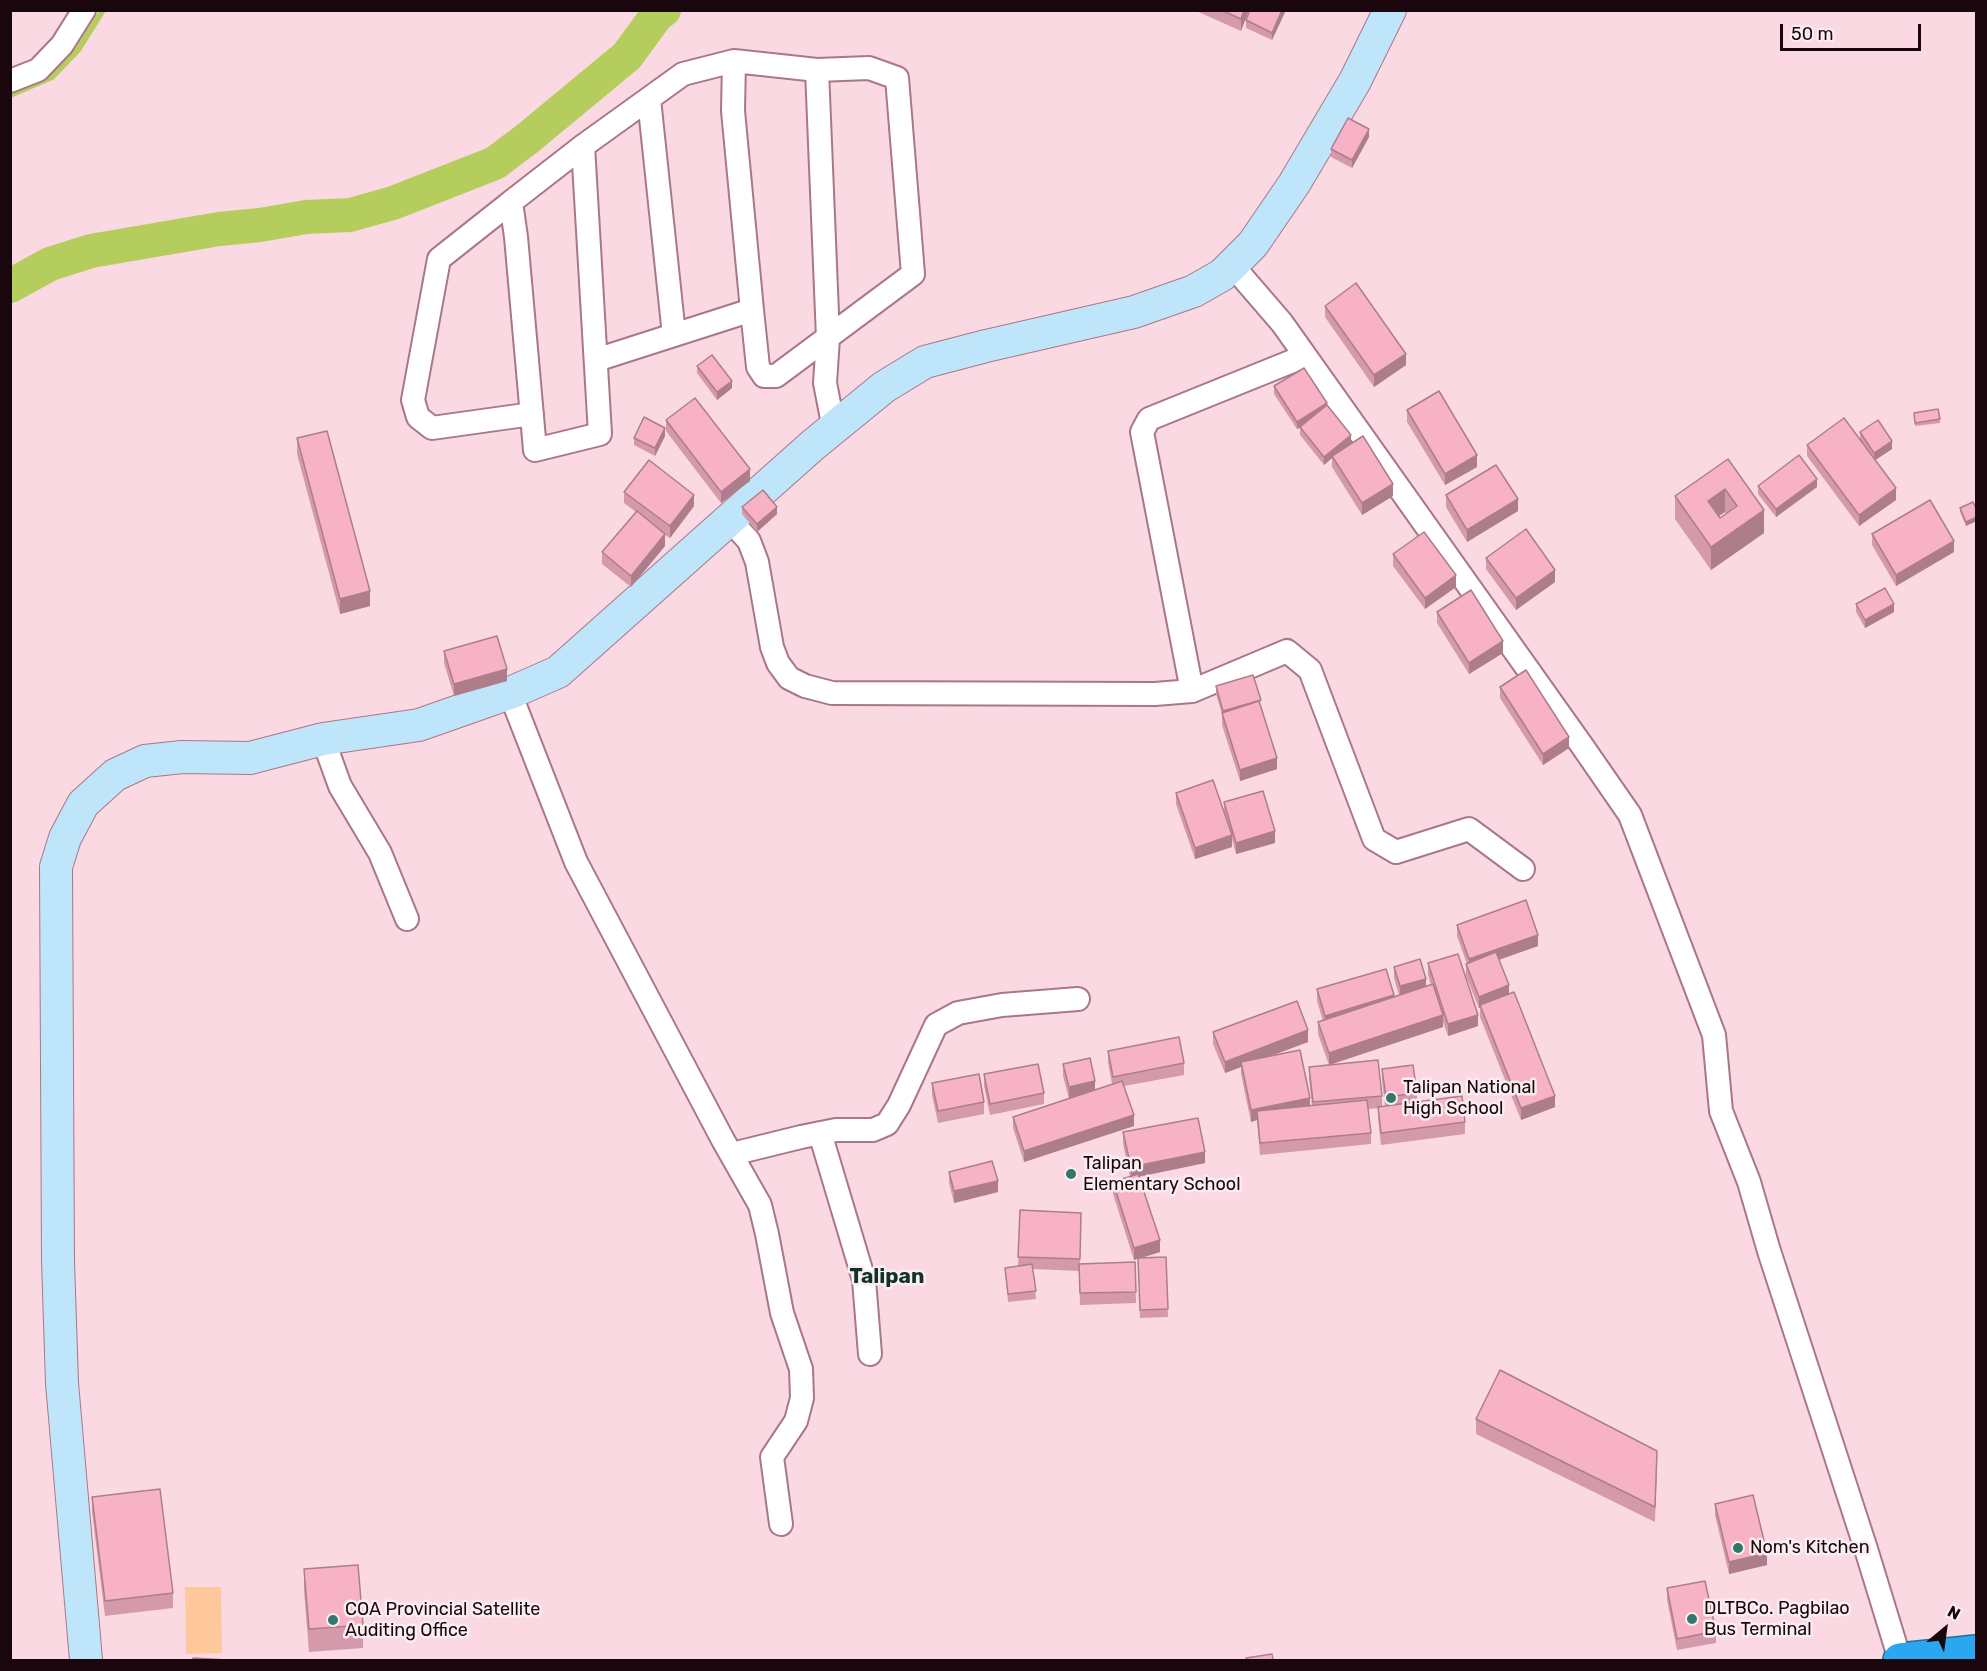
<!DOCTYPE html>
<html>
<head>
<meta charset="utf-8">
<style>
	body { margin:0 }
	#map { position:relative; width:1987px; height:1671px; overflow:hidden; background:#fbd9e2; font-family:Rubik,sans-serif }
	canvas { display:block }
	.frame { position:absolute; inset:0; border:12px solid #19070d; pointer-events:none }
	.north { position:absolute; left:1915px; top:1599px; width:60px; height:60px; -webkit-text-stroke:4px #f9edf0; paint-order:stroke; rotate:29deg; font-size:16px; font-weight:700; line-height:24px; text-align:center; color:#19070d }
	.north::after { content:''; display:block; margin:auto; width:21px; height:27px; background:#19070d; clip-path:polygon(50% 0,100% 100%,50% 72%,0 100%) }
	.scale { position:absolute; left:1780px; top:24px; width:141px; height:27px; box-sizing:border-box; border:3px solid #19070d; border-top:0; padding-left:8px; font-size:18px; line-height:21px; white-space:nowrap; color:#19070d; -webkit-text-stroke:4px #f9edf0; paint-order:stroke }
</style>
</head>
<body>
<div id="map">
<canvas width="1987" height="1671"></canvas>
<div class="frame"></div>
<div class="north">N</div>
<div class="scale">50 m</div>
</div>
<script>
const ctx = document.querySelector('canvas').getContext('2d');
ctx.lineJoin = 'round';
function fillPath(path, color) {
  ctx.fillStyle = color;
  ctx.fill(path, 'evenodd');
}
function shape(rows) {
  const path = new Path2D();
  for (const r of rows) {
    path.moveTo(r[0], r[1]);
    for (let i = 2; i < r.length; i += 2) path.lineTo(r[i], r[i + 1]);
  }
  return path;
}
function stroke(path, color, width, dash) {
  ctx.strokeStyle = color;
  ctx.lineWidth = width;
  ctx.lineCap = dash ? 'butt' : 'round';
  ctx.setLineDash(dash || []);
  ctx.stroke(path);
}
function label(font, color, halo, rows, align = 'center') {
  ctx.font = font + ' Rubik,sans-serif';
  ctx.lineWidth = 5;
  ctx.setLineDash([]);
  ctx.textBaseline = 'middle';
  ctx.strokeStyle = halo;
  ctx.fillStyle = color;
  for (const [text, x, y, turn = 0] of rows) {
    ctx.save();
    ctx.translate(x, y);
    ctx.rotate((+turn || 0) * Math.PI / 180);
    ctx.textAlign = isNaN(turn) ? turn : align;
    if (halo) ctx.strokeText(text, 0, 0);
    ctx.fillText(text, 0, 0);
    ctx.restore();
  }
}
const green = shape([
	[185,1587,221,1587,222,1653,186,1654]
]);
const stream = shape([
	[10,95,52,77,78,50,103,10]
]);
const river = shape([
	[10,286,50,264,91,251,219,229,260,225,306,217,350,215,393,203,495,163,528,138,627,56,657,15,664,10]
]);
const street = shape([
	[817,70,828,338,825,383,834,429],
	[10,81,38,70,62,45,84,10],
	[649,99,674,335],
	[583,146,600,434,535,450,516,237,511,202,583,146,683,74,734,61,817,70,869,68,897,78,913,274,776,376,764,376,758,367,752,310,733,111,734,61],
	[511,202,439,259,413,400,418,417,432,428,532,414],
	[1232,265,1282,323,1583,747,1630,815,1714,1035,1721,1111,1749,1182,1769,1251,1866,1549,1900,1660],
	[596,360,752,310],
	[730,520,749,541,757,562,772,647,778,663,789,678,805,686,832,693,1155,694,1192,691,1142,432,1149,419,1305,356],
	[1192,691,1287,651,1310,670,1374,839,1396,852,1469,829,1523,869],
	[510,693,576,862,723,1140,760,1205,767,1234,782,1313,801,1369,802,1398,796,1421,772,1457,781,1524],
	[323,739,340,786,380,853,407,919],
	[820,1133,864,1280,870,1354],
	[732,1154,801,1137,836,1130,873,1130,887,1124,899,1105,936,1025,958,1013,1002,1005,1078,999]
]);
const secondary = shape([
	[86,1660,62,1383,58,1261,56,867,65,838,83,804,115,775,145,761,182,757,250,758,323,739,419,725,510,693,558,672,813,445,884,387,925,362,986,346,1134,312,1194,291,1222,275,1253,244,1294,184,1355,81,1390,10]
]);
const highway = shape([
	[1900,1660,1976,1652]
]);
const wall = shape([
	[1194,10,1249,10,1241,31],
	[1286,10,1272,40,1246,28,1246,20],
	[1369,137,1352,168,1331,157,1331,149],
	[1325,306,1406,365,1374,387,1325,317],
	[697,366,732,388,717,400,697,373],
	[1274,386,1327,405,1351,443,1345,448,1393,496,1362,515,1332,467,1332,458,1324,465,1300,435,1300,428,1297,429,1274,394],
	[1407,410,1477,467,1445,485,1407,422],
	[1914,413,1940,419,1940,423,1915,426],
	[666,420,750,481,721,503,666,431],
	[1860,432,1892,449,1875,460,1896,500,1859,526,1807,456,1807,445,1860,439],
	[665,436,655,456,634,445,634,438],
	[297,438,370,606,340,614,297,454],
	[1728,459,1764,533,1711,570,1675,519,1675,496],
	[1725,512,1726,514,1720,518,1719,516],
	[1758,486,1817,487,1776,517,1758,494],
	[624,492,694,506,670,538,665,535,665,546,631,587,602,564,602,552,636,512,624,503],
	[1446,495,1518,511,1467,542,1446,507],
	[742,507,777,514,757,532,742,514],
	[1960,508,1977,510,1966,526,1960,512],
	[1872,534,1954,552,1896,586,1872,545],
	[1393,554,1456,587,1425,609,1393,566],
	[1486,558,1555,582,1516,610,1486,569],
	[1856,604,1894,612,1865,628,1856,612],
	[1437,612,1503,653,1469,674,1437,623],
	[444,651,507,681,454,696,444,663],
	[1216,686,1261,706,1277,769,1240,781,1222,725,1222,714,1216,694],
	[1500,687,1569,748,1543,765,1500,698],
	[1176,793,1224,813,1224,802,1275,843,1236,854,1232,839,1232,847,1195,859,1176,804],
	[1457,925,1538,946,1499,960,1509,994,1555,1107,1521,1120,1480,1017,1480,1008,1479,1008,1466,976,1466,964,1467,964,1457,936],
	[1428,963,1478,1026,1448,1036,1443,1022,1443,1027,1329,1065,1318,1034,1318,1022,1323,1021,1317,1001,1317,989,1394,997,1399,995,1394,978,1394,967,1426,986,1431,985,1428,975],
	[1213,1032,1308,1042,1269,1056,1310,1106,1312,1106,1309,1078,1309,1067,1382,1096,1382,1106,1385,1106,1382,1080,1382,1069,1417,1093,1417,1101,1465,1122,1465,1134,1381,1145,1378,1118,1378,1108,1368,1109,1371,1133,1371,1144,1260,1155,1257,1120,1251,1122,1241,1074,1241,1067,1225,1073,1213,1044],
	[1108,1051,1184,1063,1184,1075,1124,1086,1134,1126,1024,1162,1013,1128,1013,1117,1069,1099,1063,1076,1063,1064,1095,1090,1112,1084,1108,1062],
	[984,1074,1044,1093,1044,1104,990,1115,984,1086],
	[932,1083,984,1102,984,1114,938,1123,932,1095],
	[1123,1132,1205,1163,1139,1177,1160,1252,1141,1258,1166,1257,1168,1317,1140,1318,1138,1258,1134,1260,1113,1194,1113,1182,1130,1177,1123,1144],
	[949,1172,998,1192,954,1203,949,1183],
	[1020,1210,1081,1213,1080,1264,1135,1262,1136,1303,1080,1305,1079,1271,1033,1269,1036,1299,1008,1302,1005,1268,1018,1266],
	[1476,1419,1657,1466,1655,1522,1476,1434],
	[92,1497,173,1593,173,1608,105,1616,92,1512],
	[1715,1504,1767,1565,1729,1574,1715,1515],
	[304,1569,363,1625,363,1648,309,1652,304,1591],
	[1667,1588,1716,1631,1716,1643,1677,1650,1667,1600]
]);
const shadedWall = shape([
	[1244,10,1249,10,1241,31,1241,19],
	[1282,10,1286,10,1272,40,1272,33],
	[1369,129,1369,137,1352,168,1352,160],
	[1406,354,1406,365,1374,387,1374,375],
	[732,381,732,388,717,400,717,392],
	[1327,403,1327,411,1297,429,1297,422],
	[665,428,665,436,655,456,655,448],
	[1351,435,1351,443,1333,457,1332,456,1332,458,1324,465,1324,457],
	[1892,441,1892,449,1874,461,1874,453],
	[1477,455,1477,467,1445,485,1445,474],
	[750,469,750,481,721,503,721,492],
	[1817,479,1817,487,1776,517,1776,509],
	[1393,484,1393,496,1362,515,1362,503],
	[1896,488,1896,500,1859,526,1859,515],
	[1725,489,1725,512,1708,523,1708,501],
	[694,495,694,506,670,538,670,526],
	[1518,499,1518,511,1467,542,1467,530],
	[777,507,777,514,757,532,757,524],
	[1764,510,1764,533,1711,570,1711,547],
	[1977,517,1977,521,1966,526,1966,522],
	[665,534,665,546,631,587,631,576],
	[1954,541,1954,552,1896,586,1896,575],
	[1555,570,1555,582,1516,610,1516,598],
	[1456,575,1456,587,1425,609,1425,598],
	[370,591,370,606,340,614,340,599],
	[1894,604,1894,612,1865,628,1865,620],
	[1503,641,1503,653,1469,674,1469,663],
	[507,669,507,681,454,696,454,684],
	[1569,737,1569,748,1543,765,1543,754],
	[1277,758,1277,769,1240,781,1240,770],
	[1275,831,1275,843,1236,854,1236,843],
	[1232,835,1232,847,1195,859,1195,848],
	[1538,935,1538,946,1469,970,1469,959],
	[1426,979,1426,991,1400,998,1400,986],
	[1509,985,1509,997,1480,1005,1480,1008,1479,1008,1479,997],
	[1394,995,1394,1006,1325,1027,1325,1016],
	[1443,1015,1443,1027,1329,1065,1329,1053],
	[1478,1015,1478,1026,1448,1036,1448,1024],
	[1308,1030,1308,1042,1242,1067,1241,1062,1241,1067,1225,1073,1225,1062],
	[1095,1081,1095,1092,1069,1099,1069,1087],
	[1555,1096,1555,1107,1521,1120,1521,1108],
	[1310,1098,1310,1110,1257,1111,1257,1120,1251,1122,1251,1110],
	[1134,1115,1134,1126,1024,1162,1024,1151],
	[1205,1152,1205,1163,1131,1178,1131,1167],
	[998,1181,998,1192,954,1203,954,1191],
	[1160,1240,1160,1252,1134,1260,1134,1248],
	[1767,1553,1767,1565,1729,1574,1729,1562]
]);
const building = shape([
	[1221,10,1244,10,1241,19,1221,10],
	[1250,10,1282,10,1272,33,1246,20,1250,10],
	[1348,118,1369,129,1352,160,1331,149,1348,118],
	[1356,283,1406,354,1374,375,1325,306,1356,283],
	[712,355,732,381,717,392,697,366,712,355],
	[1304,368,1327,403,1297,422,1274,386,1304,368],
	[1439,391,1477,455,1445,474,1407,410,1439,391],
	[695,398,750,469,721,492,666,420,695,398],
	[1327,405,1351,435,1324,457,1300,427,1327,405],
	[1938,409,1940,419,1915,423,1914,413,1938,409],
	[644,417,665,428,655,448,634,438,644,417],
	[1844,418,1896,488,1859,515,1807,445,1844,418],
	[1878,420,1892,441,1874,453,1860,432,1878,420],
	[327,431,370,591,340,599,297,438,327,431],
	[1363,436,1393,484,1362,503,1332,456,1363,436],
	[1799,455,1817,479,1776,509,1758,486,1799,455],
	[1728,459,1764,510,1711,547,1675,496,1728,459],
	[1725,489,1737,506,1720,518,1708,501,1725,489],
	[649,460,694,495,670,526,624,492,649,460],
	[1496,465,1518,499,1467,530,1446,495,1496,465],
	[763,490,777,507,757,524,742,507,763,490],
	[1930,500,1954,541,1896,575,1872,534,1930,500],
	[1973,502,1977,510,1977,517,1966,522,1960,508,1973,502],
	[637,511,665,534,631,576,602,552,637,511],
	[1526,529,1555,570,1516,598,1486,558,1526,529],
	[1424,532,1456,575,1425,598,1393,554,1424,532],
	[1885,588,1894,604,1865,620,1856,604,1885,588],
	[1471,590,1503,641,1469,663,1437,612,1471,590],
	[497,636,507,669,454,684,444,651,497,636],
	[1526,670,1569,737,1543,754,1500,687,1526,670],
	[1253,675,1261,700,1223,711,1216,686,1253,675],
	[1259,701,1277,758,1240,770,1222,713,1259,701],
	[1213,780,1232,835,1195,848,1176,793,1213,780],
	[1263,791,1275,831,1236,843,1224,802,1263,791],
	[1526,900,1538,935,1469,959,1457,925,1526,900],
	[1496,952,1509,985,1479,997,1466,964,1496,952],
	[1458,954,1478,1015,1448,1024,1428,963,1458,954],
	[1420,959,1426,979,1400,986,1394,967,1420,959],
	[1386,969,1394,995,1325,1016,1317,989,1386,969],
	[1433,984,1443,1015,1329,1053,1318,1022,1433,984],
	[1514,992,1555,1096,1521,1108,1480,1005,1514,992],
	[1297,1001,1308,1030,1225,1062,1213,1032,1297,1001],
	[1179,1037,1184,1063,1113,1077,1108,1051,1179,1037],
	[1300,1050,1310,1098,1251,1110,1241,1062,1300,1050],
	[1090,1058,1095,1081,1069,1087,1063,1064,1090,1058],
	[1378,1060,1382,1096,1313,1102,1309,1067,1378,1060],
	[1038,1064,1044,1093,990,1104,984,1074,1038,1064],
	[1413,1065,1417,1093,1386,1097,1382,1069,1413,1065],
	[979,1074,984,1102,938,1111,932,1083,979,1074],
	[1122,1081,1134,1115,1024,1151,1013,1117,1122,1081],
	[1462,1096,1465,1122,1381,1133,1378,1107,1462,1096],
	[1367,1100,1371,1133,1260,1143,1257,1111,1367,1100],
	[1198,1118,1205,1152,1131,1167,1123,1132,1198,1118],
	[992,1161,998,1181,954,1191,949,1172,992,1161],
	[1138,1174,1160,1240,1134,1248,1113,1182,1138,1174],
	[1020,1210,1081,1213,1080,1259,1018,1257,1020,1210],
	[1166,1257,1168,1309,1140,1310,1138,1258,1166,1257],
	[1135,1262,1136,1292,1080,1293,1079,1264,1135,1262],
	[1032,1264,1036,1291,1008,1294,1005,1268,1032,1264],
	[1500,1370,1657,1451,1655,1507,1476,1419,1500,1370],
	[160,1489,173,1593,105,1601,92,1497,160,1489],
	[1753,1495,1767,1553,1729,1562,1715,1504,1753,1495],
	[358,1565,363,1625,309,1629,304,1569,358,1565],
	[1705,1581,1716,1631,1677,1639,1667,1588,1705,1581],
	[1272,1654,1273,1660,1246,1660,1246,1658,1272,1654],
	[193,1658,227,1660,193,1660,193,1658]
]);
const markers = [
	[1391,1098,6,"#33776b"],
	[1071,1174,6,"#33776b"],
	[1738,1548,6,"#33776b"],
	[1692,1619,6,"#33776b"],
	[333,1620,6,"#33776b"]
];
const poiNames = [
	["Talipan National",1403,1088],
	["High School",1403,1109],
	["Talipan",1083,1164],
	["Elementary School",1083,1185],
	["Nom's Kitchen",1750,1548],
	["DLTBCo. Pagbilao",1704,1609],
	["Bus Terminal",1704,1630],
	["COA Provincial Satellite",345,1610],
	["Auditing Office",345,1631]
];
const quarterNames = [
	["Talipan",887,1277]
];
fillPath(green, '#fec79c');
stroke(stream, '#b5cd5c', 6);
stroke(river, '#b5cd5c', 34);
stroke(street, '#a97786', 26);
stroke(secondary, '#a97786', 34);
stroke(highway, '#246f9f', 36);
stroke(street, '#fff', 22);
stroke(secondary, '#bfe5fa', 32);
stroke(highway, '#2aa7ee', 33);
fillPath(wall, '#d499aa');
fillPath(shadedWall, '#ad7d8b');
fillPath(building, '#f7b2c6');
stroke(building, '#ad7d8b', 1.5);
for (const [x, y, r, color] of markers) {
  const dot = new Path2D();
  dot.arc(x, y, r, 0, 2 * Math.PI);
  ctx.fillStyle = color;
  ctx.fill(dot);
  stroke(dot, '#f9edf0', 2);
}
label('18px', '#19070d', '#f9edf0', poiNames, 'left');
label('bold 21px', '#11322c', '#f9edf0', quarterNames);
</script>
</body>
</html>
